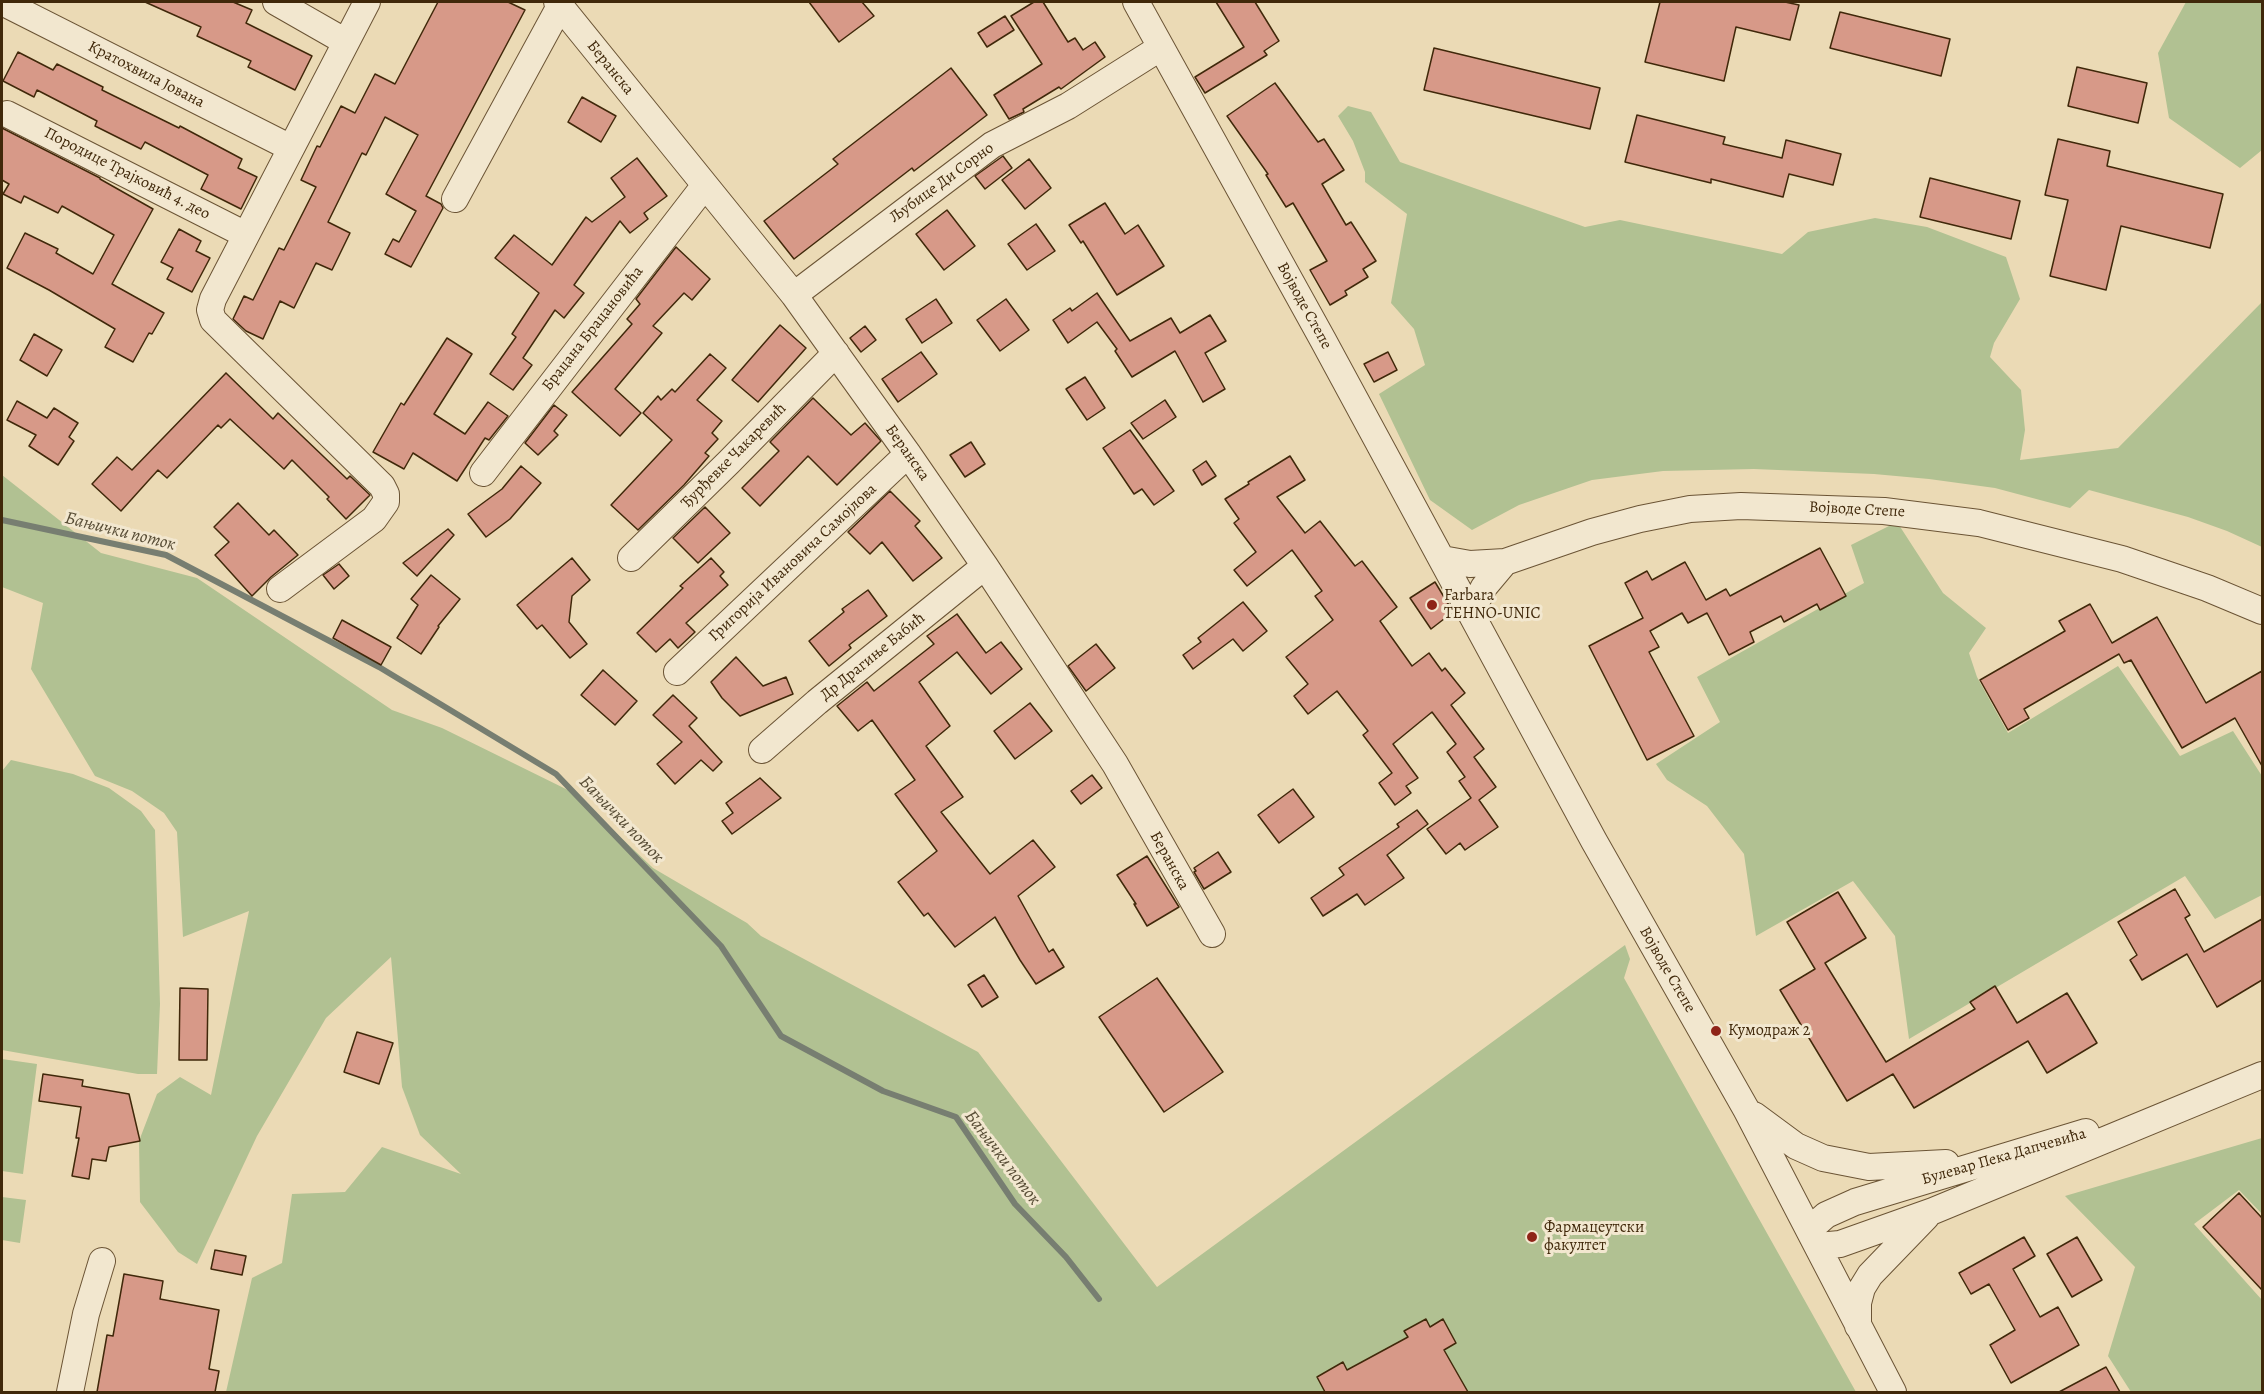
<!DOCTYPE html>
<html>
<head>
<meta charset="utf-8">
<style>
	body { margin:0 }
	#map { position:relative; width:2264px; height:1394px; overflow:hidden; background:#ebdab5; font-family:Alegreya,serif }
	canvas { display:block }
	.frame { position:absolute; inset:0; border:3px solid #40280a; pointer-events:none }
</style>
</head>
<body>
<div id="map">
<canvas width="2264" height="1394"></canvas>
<div class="frame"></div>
</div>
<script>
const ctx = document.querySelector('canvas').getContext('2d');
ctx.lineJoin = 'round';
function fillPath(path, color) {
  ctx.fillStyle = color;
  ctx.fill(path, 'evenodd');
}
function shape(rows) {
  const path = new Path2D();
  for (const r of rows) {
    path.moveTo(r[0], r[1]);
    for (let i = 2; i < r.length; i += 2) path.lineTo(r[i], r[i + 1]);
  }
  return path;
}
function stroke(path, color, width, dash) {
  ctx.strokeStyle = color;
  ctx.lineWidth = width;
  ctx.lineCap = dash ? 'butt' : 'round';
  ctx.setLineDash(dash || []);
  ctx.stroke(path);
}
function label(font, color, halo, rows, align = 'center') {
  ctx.font = font + ' Alegreya,serif';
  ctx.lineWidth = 6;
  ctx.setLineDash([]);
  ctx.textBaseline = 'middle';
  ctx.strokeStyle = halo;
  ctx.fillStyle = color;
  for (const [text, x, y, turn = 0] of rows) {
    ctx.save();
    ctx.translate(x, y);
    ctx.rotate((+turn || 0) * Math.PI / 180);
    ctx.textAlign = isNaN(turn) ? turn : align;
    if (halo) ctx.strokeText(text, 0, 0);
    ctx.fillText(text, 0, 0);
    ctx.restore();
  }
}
const green = shape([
	[2186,2,2262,2,2262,150,2240,168,2169,118,2158,53],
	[1348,106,1371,112,1400,162,1585,227,1620,220,1782,254,1808,232,1875,218,1927,227,2006,257,2020,299,1994,343,1990,357,2021,390,2025,430,2020,460,2118,448,2262,302,2262,547,2227,531,2188,517,2089,490,2070,508,1995,488,1929,479,1874,474,1754,469,1663,471,1592,480,1519,505,1472,530,1430,500,1379,394,1425,365,1414,329,1391,303,1407,214,1365,182,1365,172,1353,141,1338,116],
	[2,475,101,553,197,578,392,710,442,728,574,793,653,868,747,923,761,936,978,1052,1157,1287,1625,945,1630,959,1624,978,1856,1392,226,1392,252,1278,282,1263,292,1194,345,1192,382,1147,461,1174,420,1135,402,1087,391,957,326,1018,257,1136,197,1264,178,1252,140,1202,139,1141,157,1094,180,1077,211,1095,249,911,183,937,177,832,164,813,132,791,95,776,31,669,43,603,2,587],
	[1897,522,1943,593,1986,628,1969,653,1977,677,2008,733,2118,666,2180,756,2233,731,2262,776,2262,895,2215,919,2185,876,1909,1039,1895,936,1853,881,1756,936,1744,854,1707,806,1667,780,1656,764,1720,722,1697,677,1864,583,1851,545],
	[11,760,73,774,109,788,141,811,155,830,160,1004,157,1074,138,1074,2,1050,2,771],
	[2,1059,37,1064,23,1174,2,1171],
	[2262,1138,2262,1214,2239,1190,2194,1224,2262,1300,2262,1392,2131,1392,2108,1356,2135,1267,2065,1196],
	[2,1197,26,1200,20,1243,2,1240]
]);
const stream = shape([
	[2,520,166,555,379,667,556,774,721,946,781,1036,883,1091,956,1117,1015,1204,1066,1257,1099,1299]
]);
const building = shape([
	[145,2,233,2,252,10,246,23,312,56,295,90,248,67,251,61,197,36,201,27,145,2],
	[438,2,508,2,525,10,426,196,441,204,443,208,411,267,385,254,393,239,399,242,416,211,386,194,418,135,385,117,366,155,362,153,328,222,350,233,332,270,316,263,294,308,280,301,263,339,246,331,233,319,244,296,253,300,279,248,284,250,316,187,301,180,317,146,320,147,341,106,355,113,375,74,395,84,438,2],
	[809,2,862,2,874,16,839,42,809,2],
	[1034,2,1043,2,1068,42,1075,38,1083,50,1095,42,1105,57,1061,89,1059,87,1023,109,1024,112,1009,119,994,95,1042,64,1011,16,1034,2],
	[1216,2,1255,2,1279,41,1264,51,1267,55,1205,93,1195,77,1244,47,1216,2],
	[1660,2,1785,2,1799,5,1790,40,1736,27,1724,81,1645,62,1660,2],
	[1840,12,1950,39,1941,76,1830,48,1840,12],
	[1005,16,1014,30,987,47,978,33,1005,16],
	[1434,48,1600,88,1590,129,1424,90,1434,48],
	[18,52,53,70,57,64,103,87,102,90,179,128,180,126,242,159,238,168,257,177,241,209,201,189,208,175,145,142,141,149,95,126,97,121,37,90,34,97,3,81,18,52],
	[2077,67,2147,83,2138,123,2068,106,2077,67],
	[951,68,987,115,914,171,912,168,794,259,764,221,838,164,833,159,951,68],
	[1275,83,1318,142,1324,139,1344,170,1322,184,1346,225,1351,222,1376,261,1363,269,1368,277,1345,291,1347,295,1330,305,1310,270,1327,261,1293,203,1286,207,1266,175,1268,174,1227,116,1275,83],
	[582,97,616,116,601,142,568,122,582,97],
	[1637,115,1725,137,1723,144,1782,158,1786,140,1841,154,1833,185,1789,174,1783,197,1711,179,1711,183,1625,162,1637,115],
	[2,128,100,178,100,179,153,209,112,284,164,313,152,334,149,333,133,362,105,347,115,329,49,290,7,268,25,233,58,249,56,253,93,274,114,235,62,206,58,213,24,196,21,203,3,194,9,184,2,180,2,128],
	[2058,139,2110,151,2107,166,2223,194,2210,248,2121,226,2106,290,2050,276,2068,200,2045,195,2058,139],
	[1003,156,1012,168,985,189,975,176,1003,156],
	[637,158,667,196,644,213,648,219,630,233,620,221,574,285,584,293,564,318,555,310,523,358,532,365,513,390,490,374,516,337,512,334,539,293,495,258,514,235,552,265,586,217,592,222,625,197,611,178,637,158],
	[1029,159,1051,188,1025,209,1002,180,1029,159],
	[1930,178,2020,201,2011,239,1920,217,1930,178],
	[1105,203,1125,234,1138,225,1164,266,1117,295,1083,241,1081,243,1069,225,1105,203],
	[947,210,975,246,944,270,916,234,947,210],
	[1036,224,1055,251,1027,270,1008,244,1036,224],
	[179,229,201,241,196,251,210,258,192,292,167,279,173,268,161,262,179,229],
	[676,247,710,279,692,300,684,293,653,326,662,333,615,389,641,413,620,436,572,392,632,324,627,319,640,304,636,299,676,247],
	[1097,293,1130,341,1171,318,1180,333,1210,315,1226,341,1205,353,1225,389,1203,402,1175,351,1132,377,1115,351,1117,349,1097,322,1068,343,1053,320,1070,308,1072,311,1097,293],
	[936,299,952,323,922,343,906,319,936,299],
	[1006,299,1029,330,1000,351,977,320,1006,299],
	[780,325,806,348,758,402,732,380,780,325],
	[865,326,876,340,861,352,850,338,865,326],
	[34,334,62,350,47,376,20,360,34,334],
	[447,338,472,354,434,414,465,434,488,402,508,416,489,440,485,438,457,481,413,453,404,469,373,452,401,403,404,405,447,338],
	[921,352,937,374,898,402,882,379,921,352],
	[1388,352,1397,370,1374,382,1364,364,1388,352],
	[710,354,726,368,697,400,722,421,712,433,718,439,705,453,709,456,684,485,638,530,611,505,672,440,643,413,658,396,661,400,672,389,675,392,710,354],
	[226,373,273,419,278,413,347,479,350,476,370,495,346,519,327,499,329,497,292,460,284,469,230,419,221,428,218,425,167,478,158,470,121,511,92,484,117,457,132,470,226,373],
	[1085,377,1105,408,1087,420,1066,389,1085,377],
	[813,398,851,435,865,423,881,441,837,485,808,456,760,506,742,488,779,451,770,442,813,398],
	[1165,400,1176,417,1143,439,1131,423,1165,400],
	[17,401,47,418,54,408,78,423,69,437,74,441,58,465,29,446,36,435,7,420,17,401],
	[554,405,567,415,554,431,558,435,538,455,525,443,554,405],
	[1130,430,1174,491,1154,505,1142,489,1134,494,1103,448,1130,430],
	[971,442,985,464,965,477,950,455,971,442],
	[1290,456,1305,480,1277,497,1305,533,1320,521,1355,566,1362,561,1397,607,1380,621,1412,666,1429,653,1442,671,1445,668,1465,693,1451,705,1484,749,1474,757,1496,787,1479,800,1498,827,1465,850,1460,843,1446,854,1427,829,1471,798,1459,781,1465,777,1447,752,1456,744,1432,712,1393,744,1418,778,1406,786,1411,793,1395,805,1379,783,1392,773,1363,735,1368,731,1337,691,1308,714,1294,696,1308,684,1286,657,1333,620,1315,596,1322,591,1292,550,1247,586,1234,570,1256,552,1234,523,1239,519,1225,499,1249,484,1248,482,1290,456],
	[1206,461,1216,476,1202,485,1193,470,1206,461],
	[521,466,541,483,510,519,486,537,468,514,502,489,521,466],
	[890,491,920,521,915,526,942,558,913,581,882,542,870,554,848,532,890,491],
	[238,503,269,535,274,530,298,555,271,577,252,596,215,555,229,542,214,527,238,503],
	[705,507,730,533,698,563,673,538,705,507],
	[448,529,454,535,417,576,403,563,448,529],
	[1820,548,1846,596,1820,610,1817,604,1784,622,1781,616,1750,632,1754,642,1729,655,1707,613,1688,623,1682,613,1650,631,1659,647,1649,652,1694,736,1647,760,1589,646,1643,618,1625,583,1647,571,1652,580,1685,562,1706,600,1726,589,1730,596,1820,548],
	[572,558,590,580,572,596,569,622,587,644,570,658,542,625,537,629,517,605,572,558],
	[711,558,724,572,720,576,728,585,686,623,695,632,678,648,670,639,656,652,637,633,683,588,680,586,711,558],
	[339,564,349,576,334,589,323,575,339,564],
	[431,575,460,599,438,626,439,627,421,654,397,638,418,605,411,599,431,575],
	[1435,582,1453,612,1431,629,1410,598,1435,582],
	[868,590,887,616,849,645,851,648,829,666,809,641,844,612,842,609,868,590],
	[1243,602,1267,631,1243,651,1233,639,1193,669,1183,655,1201,642,1198,638,1243,602],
	[2090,604,2112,643,2157,617,2206,703,2262,671,2262,766,2235,718,2182,748,2131,660,2124,663,2119,654,2024,709,2029,718,2008,730,1980,680,2065,631,2059,621,2090,604],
	[957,614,986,653,1001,642,1022,669,991,694,957,652,919,682,950,726,926,746,963,797,941,812,990,874,1033,840,1055,867,1018,896,1049,952,1053,949,1064,967,1036,984,1020,960,995,917,955,947,928,913,924,916,898,882,937,851,895,794,915,780,872,720,858,731,837,706,867,682,874,691,934,644,927,636,957,614],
	[342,620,391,647,381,665,333,638,342,620],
	[1096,644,1115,668,1086,691,1068,666,1096,644],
	[736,657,763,686,786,677,793,694,740,716,722,698,711,682,736,657],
	[603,670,637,701,615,725,581,695,603,670],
	[673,695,697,718,689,726,722,762,713,771,701,760,675,784,657,764,682,742,653,715,673,695],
	[1030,703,1052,731,1015,759,994,731,1030,703],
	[1092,775,1102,788,1081,804,1071,791,1092,775],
	[760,778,781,798,732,834,722,821,733,813,726,803,760,778],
	[1293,789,1314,817,1279,843,1258,815,1293,789],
	[1417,810,1428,824,1387,855,1404,878,1365,905,1357,894,1323,916,1311,898,1344,875,1339,868,1399,827,1397,824,1417,810],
	[1218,852,1231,872,1204,889,1194,872,1196,871,1194,868,1218,852],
	[1147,856,1179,907,1147,926,1134,904,1136,904,1117,875,1147,856],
	[2175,889,2190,915,2185,918,2204,952,2262,919,2262,980,2217,1007,2187,954,2142,980,2130,960,2137,955,2118,922,2175,889],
	[1838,892,1866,938,1825,963,1886,1062,1975,1009,1970,1002,1995,986,2017,1023,2067,993,2097,1043,2047,1073,2028,1041,1914,1108,1893,1074,1847,1101,1780,990,1815,969,1787,922,1838,892],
	[984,975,998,997,982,1007,968,985,984,975],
	[1157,978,1223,1072,1164,1112,1099,1017,1157,978],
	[180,988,208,989,207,1060,179,1060,180,988],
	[357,1032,393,1043,379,1084,344,1072,357,1032],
	[43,1074,83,1080,82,1086,129,1094,140,1141,109,1147,106,1161,92,1159,89,1179,72,1176,79,1138,76,1138,81,1107,39,1101,43,1074],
	[2239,1193,2262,1218,2262,1290,2203,1227,2239,1193],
	[2024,1237,2035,1256,2013,1269,2040,1317,2058,1307,2079,1345,2011,1383,1990,1345,2015,1330,1989,1284,1971,1294,1959,1273,2024,1237],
	[2077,1237,2102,1280,2072,1297,2047,1254,2077,1237],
	[215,1250,246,1256,242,1275,211,1269,215,1250],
	[124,1274,163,1281,160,1299,219,1310,209,1369,219,1371,215,1392,97,1392,107,1335,113,1336,124,1274],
	[1426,1319,1430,1327,1443,1319,1456,1343,1444,1350,1468,1392,1325,1392,1317,1377,1343,1362,1347,1370,1408,1337,1404,1331,1426,1319],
	[2106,1367,2120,1392,2059,1392,2106,1367]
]);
const minor = shape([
	[2,2,291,148],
	[276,2,346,42],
	[557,2,794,295,908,454,985,566,1115,764,1212,934],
	[1136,2,1323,340,1594,841,1746,1109,1893,1392],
	[7,114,246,235],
	[455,199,560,6],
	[794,295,992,145,1068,106,1160,48],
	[483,473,705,185],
	[631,558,729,462,836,353],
	[1442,559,1470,564,1505,562],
	[280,589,374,519,386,502,386,494,382,486,213,320,210,310,213,299,367,2],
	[1471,612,1484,587,1505,562,1592,532,1640,519,1690,509,1741,506,1884,511,1979,523,2122,559,2207,588,2262,611],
	[677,672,908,454],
	[762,750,817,702,985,566],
	[1754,1115,1796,1146,1823,1158,1869,1167,1946,1163],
	[1810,1229,1826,1215,1855,1202,2086,1132],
	[1818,1246,1840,1244,1933,1211,2262,1075],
	[1858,1326,1858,1303,1862,1288,1870,1275,1926,1217],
	[70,1392,86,1314,102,1261]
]);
const markers = [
	[1432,605,6,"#8f2418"],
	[1716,1031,6,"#8f2418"],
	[1532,1237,6,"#8f2418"]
];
const streetNames = [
	["Беранска",610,68,51],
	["Кратохвила Јована",146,75,27],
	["Породице Трајковић 4. део",127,174,27],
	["Љубице Ди Сорно",942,183,-36],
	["Војводе Степе",1304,306,61],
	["Брацана Брацановића",593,329,-52],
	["Беранска",907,453,55],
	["Ђурђевке Чакаревић",734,456,-45],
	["Војводе Степе",1857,510,3],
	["Григорија Ивановича Самојлова",793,563,-43],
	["Др Драгиње Бабић",873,657,-39],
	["Беранска",1169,861,61],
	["Војводе Степе",1667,970,60],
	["Булевар Пека Дапчевића",2004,1157,-16]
];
const poiNames = [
	["Farbara",1444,596],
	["TEHNO-UNIC",1444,614],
	["Кумодраж 2",1728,1031],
	["Фармацеутски",1544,1228],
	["факултет",1544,1246]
];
const waterNames = [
	["Бањички поток",120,532,14],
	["Бањички поток",621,820,46],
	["Бањички поток",1002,1158,53]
];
fillPath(green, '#b1c192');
stroke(stream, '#777e71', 6);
fillPath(building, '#d79988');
stroke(building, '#40280a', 1.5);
stroke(minor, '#6b5435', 28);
stroke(minor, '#f2e7cf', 26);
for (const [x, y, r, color] of markers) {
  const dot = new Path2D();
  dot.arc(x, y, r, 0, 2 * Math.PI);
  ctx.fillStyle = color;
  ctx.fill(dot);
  stroke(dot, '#f2e7cf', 2);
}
label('16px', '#40280a', '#f2e7cf', streetNames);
label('16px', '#40280a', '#f2e7cf', poiNames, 'left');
label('italic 18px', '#574c35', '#f2e7cf', waterNames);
</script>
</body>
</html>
